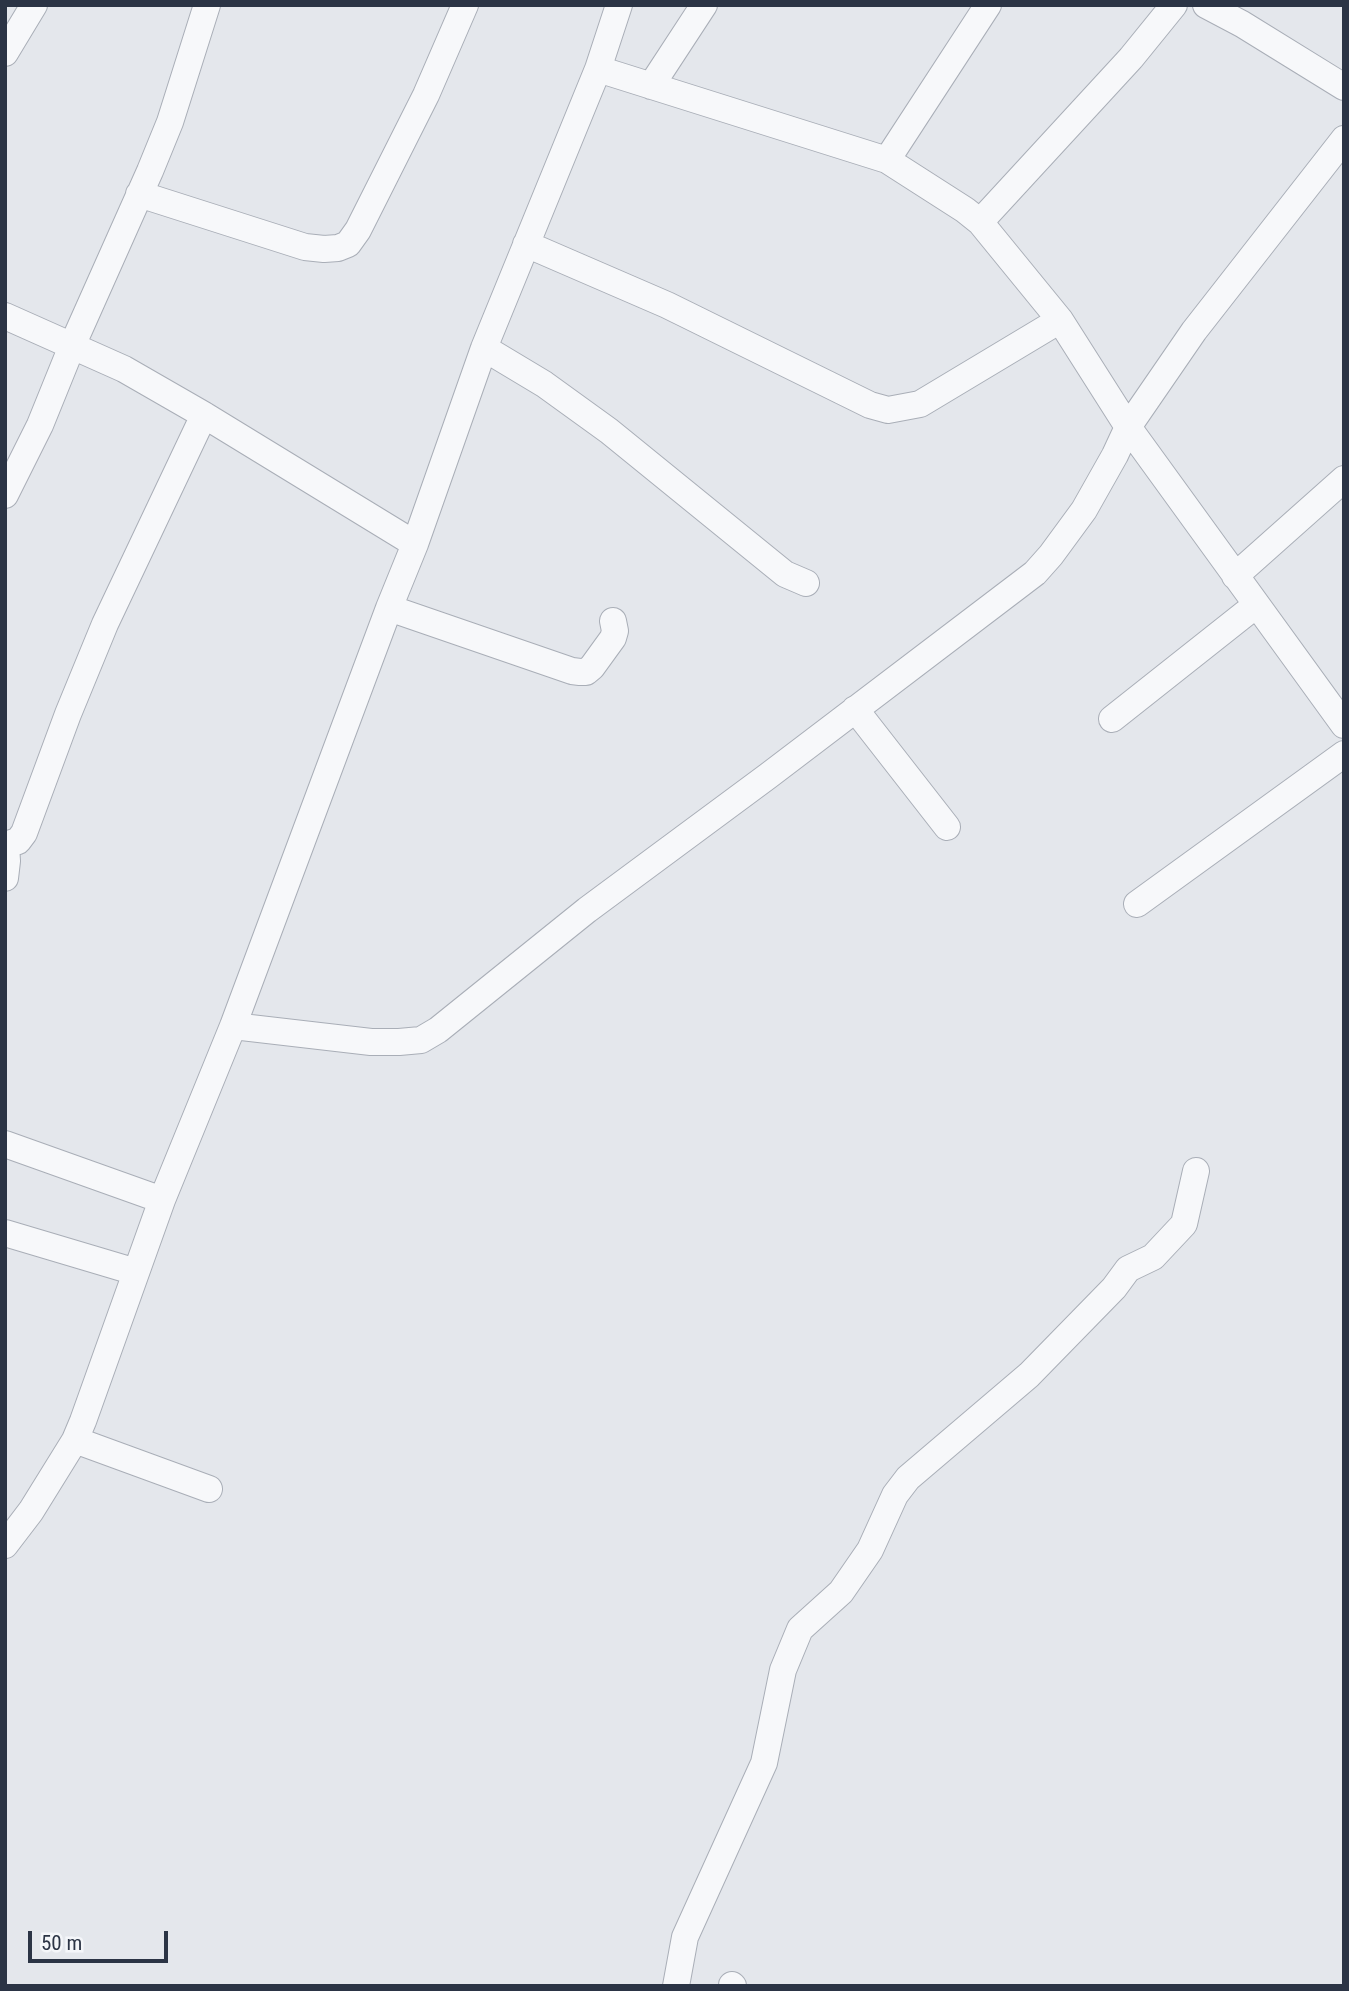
<!DOCTYPE html>
<html>
<head>
<meta charset="utf-8">
<style>
	body { margin:0 }
	#map { position:relative; width:1349px; height:1991px; overflow:hidden; background:#e4e7ec; font-family:"Roboto Condensed",sans-serif }
	canvas { display:block }
	.frame { position:absolute; inset:0; border:7px solid #2b3445; pointer-events:none }
	.scale { position:absolute; left:28px; top:1931px; width:140px; height:32px; box-sizing:border-box; border:4px solid #2b3445; border-top:0; padding-left:9px; font-size:21px; line-height:24px; white-space:nowrap; color:#2b3445; -webkit-text-stroke:5px #f4f6f9; paint-order:stroke }
</style>
</head>
<body>
<div id="map">
<canvas width="1349" height="1991"></canvas>
<div class="frame"></div>
<div class="scale">50 m</div>
</div>
<script>
const ctx = document.querySelector('canvas').getContext('2d');
ctx.lineJoin = 'round';
function shape(rows) {
  const path = new Path2D();
  for (const r of rows) {
    path.moveTo(r[0], r[1]);
    for (let i = 2; i < r.length; i += 2) path.lineTo(r[i], r[i + 1]);
  }
  return path;
}
function stroke(path, color, width, dash) {
  ctx.strokeStyle = color;
  ctx.lineWidth = width;
  ctx.lineCap = dash ? 'butt' : 'round';
  ctx.setLineDash(dash || []);
  ctx.stroke(path);
}
const minor = shape([
	[1206,5,1242,24,1344,87],
	[5,53,34,5],
	[598,69,887,160,965,210,980,222,1060,320,1128,427,1344,725],
	[651,86,704,5],
	[887,160,988,5],
	[139,194,305,247,324,249,338,248,348,244,358,230,426,95,465,5],
	[980,222,1131,58,1174,5],
	[526,244,667,305,870,405,888,410,920,404,1060,320],
	[5,316,124,369,204,415,415,544],
	[484,348,544,384,609,431,785,574,806,583],
	[5,495,40,425,72,346,150,171,170,122,207,5],
	[1235,576,1344,479],
	[389,608,572,671,580,672,586,672,592,667,613,638,615,631,613,621],
	[855,709,947,827],
	[1112,719,1256,605],
	[5,845,18,841,24,833,68,714,105,624,204,415],
	[5,878,7,861,6,845],
	[1137,904,1344,754],
	[233,1026,371,1042,399,1042,421,1040,438,1030,587,910,768,776,1035,573,1051,555,1084,510,1115,455,1128,427,1194,331,1344,139],
	[5,1144,162,1200],
	[5,1233,136,1272],
	[75,1440,209,1489],
	[5,1545,31,1511,75,1440,83,1421,162,1200,233,1026,389,608,415,544,484,348,598,69,619,5],
	[732,1985,733,1986],
	[676,1986,685,1937,764,1763,783,1670,800,1629,841,1592,870,1550,895,1495,908,1478,1029,1375,1114,1288,1128,1269,1153,1257,1184,1224,1196,1171]
]);
stroke(minor, '#a9aeb7', 28);
stroke(minor, '#f7f8fa', 26);
</script>
</body>
</html>
